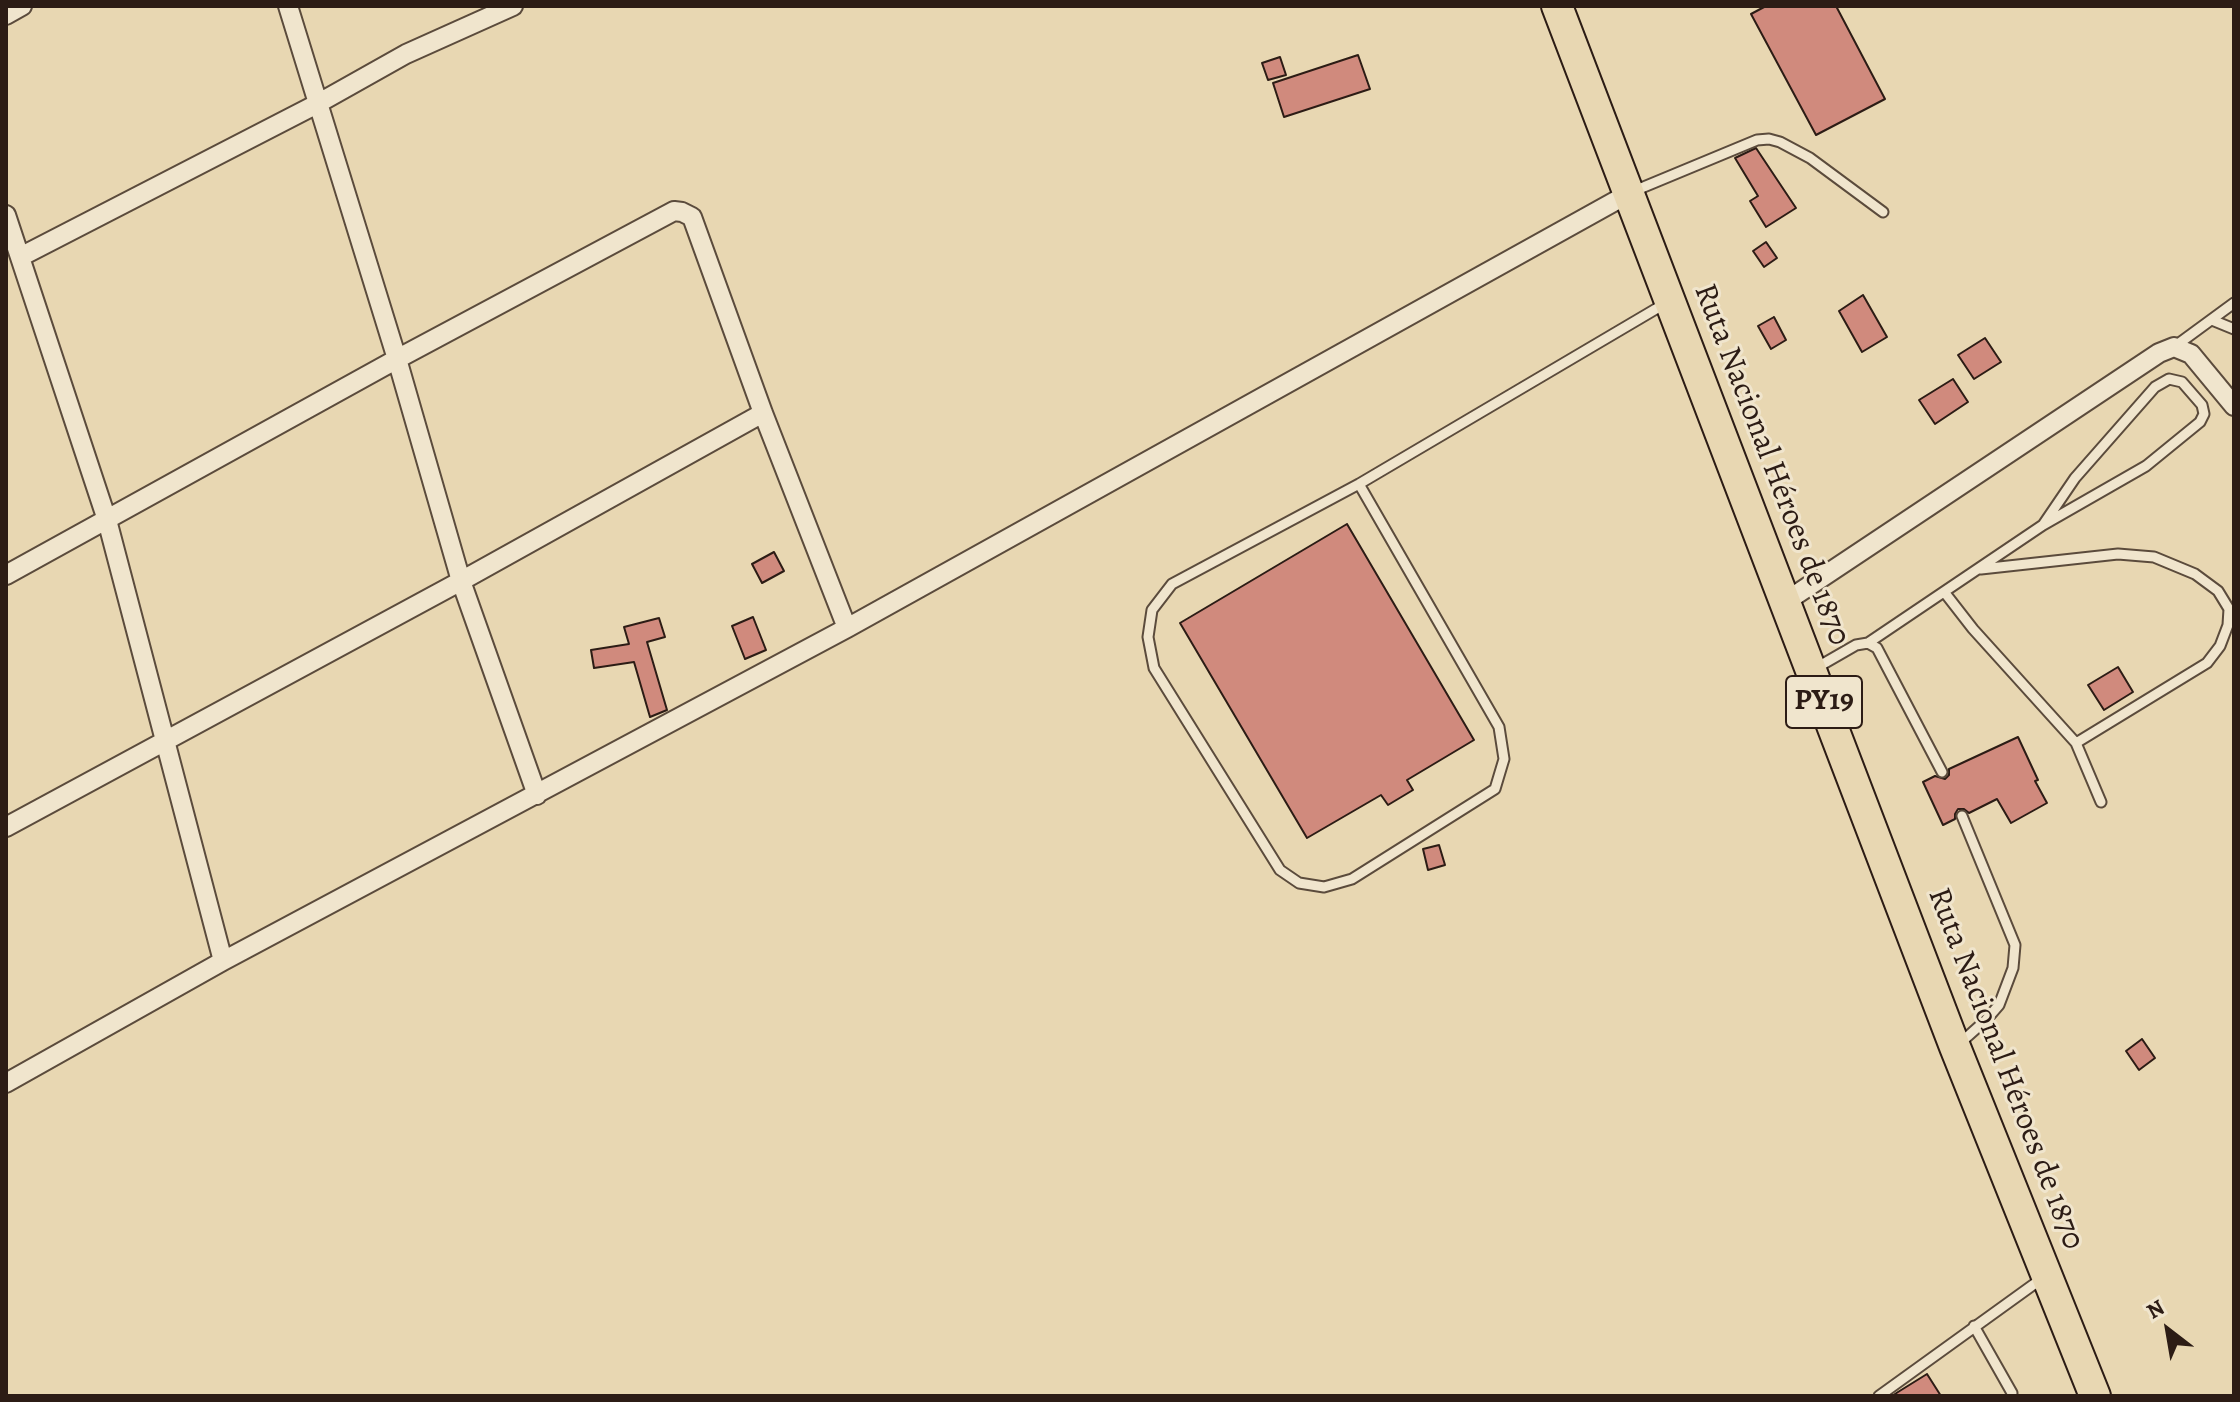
<!DOCTYPE html>
<html>
<head>
<meta charset="utf-8">
<style>
	body { margin:0 }
	#map { position:relative; width:2240px; height:1402px; overflow:hidden; background:#e8d7b2; font-family:Alegreya,serif }
	canvas { display:block }
	.frame { position:absolute; inset:0; border:8px solid #2c1c15; pointer-events:none }
	.north { position:absolute; left:2128px; top:1290px; width:80px; height:80px; -webkit-text-stroke:6px #f0e5cd; paint-order:stroke; rotate:329deg; font-size:22px; font-weight:700; line-height:32px; text-align:center; color:#2c1c15 }
	.north::after { content:''; display:block; margin:auto; width:28px; height:36px; background:#2c1c15; clip-path:polygon(50% 0,100% 100%,50% 72%,0 100%) }
</style>
</head>
<body>
<div id="map">
<canvas width="2240" height="1402"></canvas>
<div class="frame"></div>
<div class="north">N</div>
</div>
<script>
const ctx = document.querySelector('canvas').getContext('2d');
ctx.lineJoin = 'round';
function fillPath(path, color) {
  ctx.fillStyle = color;
  ctx.fill(path, 'evenodd');
}
function shape(rows) {
  const path = new Path2D();
  for (const r of rows) {
    path.moveTo(r[0], r[1]);
    for (let i = 2; i < r.length; i += 2) path.lineTo(r[i], r[i + 1]);
  }
  return path;
}
function stroke(path, color, width, dash) {
  ctx.strokeStyle = color;
  ctx.lineWidth = width;
  ctx.lineCap = dash ? 'butt' : 'round';
  ctx.setLineDash(dash || []);
  ctx.stroke(path);
}
function label(font, color, halo, rows, align = 'center') {
  ctx.font = font + ' Alegreya,serif';
  ctx.lineWidth = 6;
  ctx.setLineDash([]);
  ctx.textBaseline = 'middle';
  ctx.strokeStyle = halo;
  ctx.fillStyle = color;
  for (const [text, x, y, turn = 0] of rows) {
    ctx.save();
    ctx.translate(x, y);
    ctx.rotate((+turn || 0) * Math.PI / 180);
    ctx.textAlign = isNaN(turn) ? turn : align;
    if (halo) ctx.strokeText(text, 0, 0);
    ctx.fillText(text, 0, 0);
    ctx.restore();
  }
}
const building = shape([
	[1766,6,1836,6,1885,99,1816,135,1751,14,1766,6],
	[1358,55,1370,89,1284,117,1273,83,1358,55],
	[1280,57,1286,75,1268,80,1262,63,1280,57],
	[1756,148,1796,208,1766,227,1750,201,1758,196,1735,158,1756,148],
	[1766,242,1777,258,1764,267,1753,251,1766,242],
	[1863,295,1887,337,1862,352,1839,311,1863,295],
	[1774,317,1786,340,1771,349,1758,326,1774,317],
	[1985,338,2001,362,1974,379,1958,355,1985,338],
	[1953,379,1968,402,1935,424,1919,400,1953,379],
	[1347,524,1474,740,1407,780,1413,790,1388,805,1381,795,1307,838,1180,623,1347,524],
	[774,552,784,571,762,583,752,564,774,552],
	[753,617,766,650,745,659,732,626,753,617],
	[659,618,665,637,647,642,667,710,650,717,634,662,594,668,591,650,629,644,624,627,659,618],
	[2118,667,2133,692,2104,710,2088,685,2118,667],
	[2018,737,2038,780,2035,781,2047,803,2011,823,1997,799,1969,813,1964,809,1958,809,1955,814,1955,819,1943,825,1923,782,1935,776,1945,779,1949,775,1949,769,2018,737],
	[1439,845,1445,865,1428,870,1423,849,1439,845],
	[2142,1039,2155,1058,2139,1070,2126,1051,2142,1039],
	[1927,1374,1941,1396,1892,1396,1898,1392,1927,1374]
]);
const service = shape([
	[1634,191,1757,140,1769,139,1780,142,1810,158,1883,212],
	[2212,320,2234,329],
	[2174,347,2234,303],
	[1359,484,1499,727,1504,759,1495,789,1352,879,1324,887,1299,883,1280,870,1154,668,1148,637,1152,610,1172,584,1359,484,1666,303],
	[1981,569,2118,554,2154,557,2195,574,2218,591,2229,609,2228,625,2220,646,2207,663,2076,743],
	[1945,593,1973,629,2076,743,2101,802],
	[1868,643,2043,525,2146,466,2200,422,2204,414,2202,405,2182,382,2169,379,2155,387,2075,478,2043,525],
	[1816,668,1856,645,1868,643,1877,648,1942,772],
	[1958,1045,1986,1020,1999,1005,2013,968,2015,945,1962,816],
	[1974,1326,2012,1393],
	[1879,1396,2044,1277]
]);
const minor = shape([
	[288,6,397,359,461,581,537,795],
	[6,15,22,6],
	[6,215,107,520,223,961],
	[20,257,317,104,406,54,513,6],
	[6,575,397,359,674,211,682,212,692,217,763,413,847,628],
	[1785,602,2159,353,2174,347,2191,354,2234,406],
	[6,827,461,581,763,413],
	[6,1083,223,961,847,628,1628,194]
]);
const trunk = shape([
	[1557,6,1955,1047,2095,1396]
]);
const shields = [
	[1824,702,76]
];
const shieldNames = [
	["PY19",1824,702]
];
const streetNames = [
	["Ruta Nacional Héroes de 1870",1771,465,69],
	["Ruta Nacional Héroes de 1870",2005,1069,69]
];
fillPath(building, '#d08a7d');
stroke(building, '#2c1c15', 2);
stroke(service, '#5b4b3c', 13);
stroke(minor, '#5b4b3c', 22);
stroke(trunk, '#2c1c15', 34);
stroke(service, '#f0e5cd', 9);
stroke(minor, '#f0e5cd', 18);
stroke(trunk, '#e8d7b2', 30);
for (const [x, y, w] of shields) {
  const box = new Path2D();
  box.roundRect(x - w / 2, y - 26, w, 52, 6);
  ctx.fillStyle = '#f0e5cd';
  ctx.fill(box);
  stroke(box, '#2c1c15', 2);
}
label('bold 30px', '#2c1c15', null, shieldNames);
label('32px', '#2c1c15', '#f0e5cd', streetNames);
</script>
</body>
</html>
